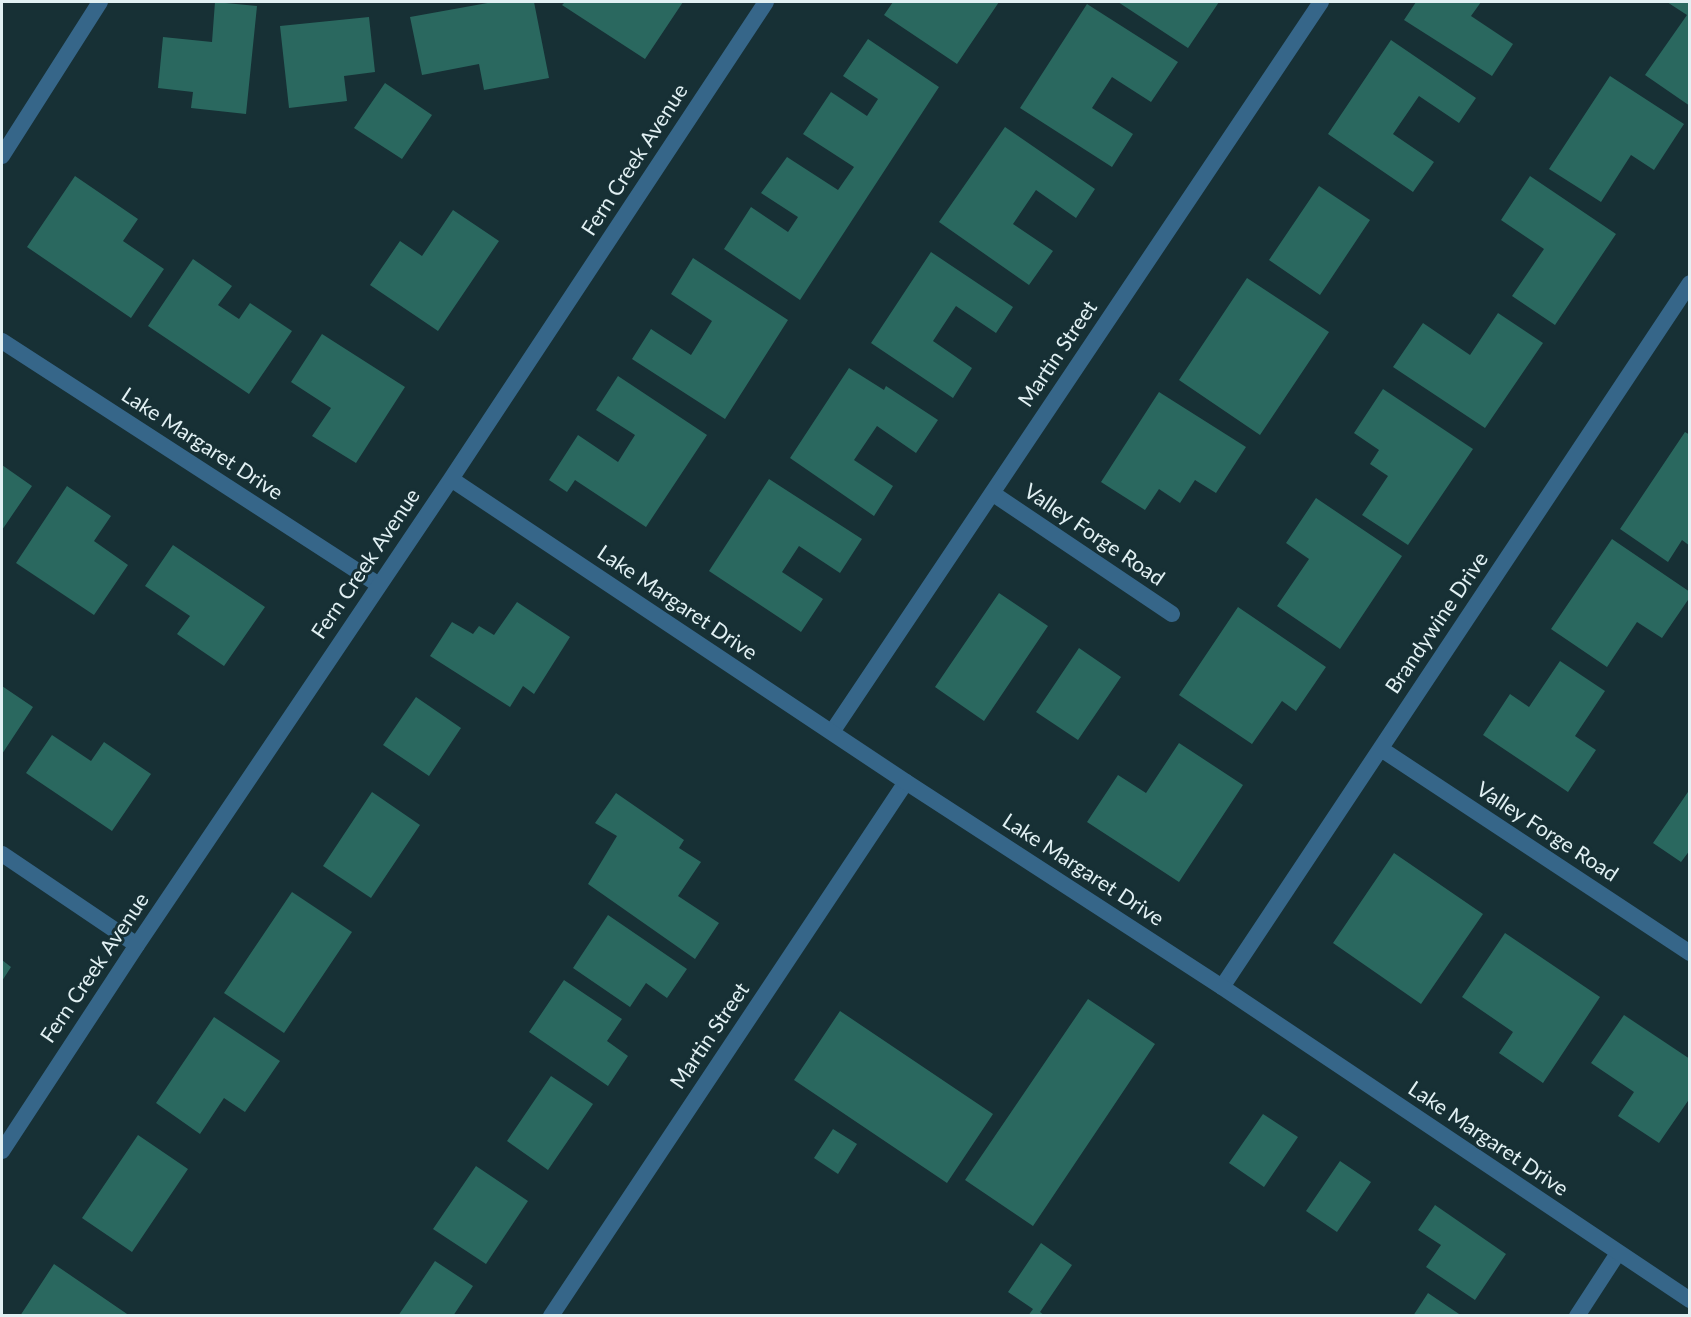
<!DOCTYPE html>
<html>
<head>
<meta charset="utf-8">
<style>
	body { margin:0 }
	#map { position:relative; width:1691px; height:1317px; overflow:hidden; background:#173035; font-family:Lato,sans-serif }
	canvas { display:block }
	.frame { position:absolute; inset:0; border:3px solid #e1f0f3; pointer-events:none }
</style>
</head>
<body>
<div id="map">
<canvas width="1691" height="1317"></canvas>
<div class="frame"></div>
</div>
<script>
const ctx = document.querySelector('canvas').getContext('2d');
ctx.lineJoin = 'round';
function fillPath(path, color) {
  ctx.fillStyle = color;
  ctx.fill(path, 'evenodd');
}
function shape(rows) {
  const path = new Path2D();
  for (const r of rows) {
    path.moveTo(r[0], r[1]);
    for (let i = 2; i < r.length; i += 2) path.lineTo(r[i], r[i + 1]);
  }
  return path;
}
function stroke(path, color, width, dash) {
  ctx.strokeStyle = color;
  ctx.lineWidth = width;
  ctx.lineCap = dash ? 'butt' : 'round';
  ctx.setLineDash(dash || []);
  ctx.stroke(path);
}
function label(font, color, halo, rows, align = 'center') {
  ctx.font = font + ' Lato,sans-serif';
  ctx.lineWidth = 6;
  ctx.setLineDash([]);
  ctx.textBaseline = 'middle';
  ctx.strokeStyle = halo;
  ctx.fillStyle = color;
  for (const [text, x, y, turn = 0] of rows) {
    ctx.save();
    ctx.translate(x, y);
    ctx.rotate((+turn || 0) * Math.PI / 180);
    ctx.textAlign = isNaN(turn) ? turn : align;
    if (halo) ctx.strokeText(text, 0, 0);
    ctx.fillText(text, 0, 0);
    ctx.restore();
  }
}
const building = shape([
	[215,2,257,6,246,114,191,108,193,92,158,88,163,37,212,42],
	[493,2,534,2,549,78,484,90,479,64,422,75,410,17],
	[565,2,683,2,645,59,562,5],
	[893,2,999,2,957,64,884,15],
	[1118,2,1219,2,1188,48],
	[1416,2,1481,2,1471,16,1513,44,1492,76,1404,20],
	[1667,2,1690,2,1690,106,1645,75,1687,15],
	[1087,4,1178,62,1151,102,1112,77,1092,108,1133,134,1112,167,1020,108],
	[369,17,375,72,344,76,347,101,289,108,280,26],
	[868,39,939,87,800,300,724,249,751,207,788,232,798,217,761,193,787,157,838,190,854,167,803,134,831,92,867,116,878,99,843,76],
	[1391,40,1476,98,1459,123,1419,96,1393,134,1434,162,1413,192,1328,134],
	[1610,76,1684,124,1654,170,1631,155,1601,202,1549,169],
	[385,83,432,115,402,159,354,128],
	[1005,127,1095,189,1076,218,1036,190,1013,224,1053,251,1029,285,939,222],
	[75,176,138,219,123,241,164,269,131,318,27,247],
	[1530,176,1616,234,1555,325,1512,296,1544,249,1501,220],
	[1319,186,1370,220,1320,295,1269,260],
	[453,210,499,241,438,331,370,285,400,241,422,256],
	[931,252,1013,307,996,333,956,306,933,341,972,368,953,398,871,343],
	[693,258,788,320,725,419,632,359,651,329,691,355,712,321,671,294],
	[193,259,232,286,218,305,239,319,250,303,292,331,249,394,148,326],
	[1247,278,1329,332,1260,435,1179,380],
	[1498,313,1543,343,1485,428,1393,367,1423,323,1470,355],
	[322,334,405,387,356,463,312,436,331,408,291,382],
	[849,368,884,390,886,386,938,420,916,453,877,426,854,460,893,486,874,516,790,458],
	[618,376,707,435,646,527,575,480,567,492,549,480,578,435,618,462,635,435,596,410],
	[1383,389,1473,449,1408,545,1362,515,1388,476,1370,464,1379,450,1354,433],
	[1159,392,1246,447,1216,493,1195,480,1180,503,1159,489,1145,510,1101,482],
	[1685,432,1690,435,1690,546,1682,540,1668,562,1620,529],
	[2,465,32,486,2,530],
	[769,479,862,539,840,573,799,546,782,572,823,599,801,632,709,571],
	[67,486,111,516,94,541,128,565,94,615,16,563],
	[1316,498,1402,556,1340,649,1277,606,1309,559,1286,543],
	[1612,539,1690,592,1690,597,1662,638,1637,622,1607,667,1551,629],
	[173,545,265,607,224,666,177,634,190,616,145,586],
	[999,593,1048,626,984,721,935,687],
	[517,602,570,637,534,694,523,686,510,707,430,656,452,622,473,634,479,626,494,635],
	[1238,607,1326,667,1296,711,1282,701,1252,744,1179,695],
	[1079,648,1121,677,1078,740,1036,712],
	[1560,661,1605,691,1575,736,1596,750,1568,792,1483,735,1510,694,1529,707],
	[2,686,33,707,2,754],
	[416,697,461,728,429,776,383,745],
	[52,735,91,761,104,742,151,774,112,831,26,773],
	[1179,743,1243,785,1179,882,1087,822,1118,775,1146,793],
	[1690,789,1690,850,1681,862,1653,843],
	[372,792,420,825,371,898,323,866],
	[616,793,684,840,679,848,701,862,678,896,719,923,695,959,588,884,617,836,595,823],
	[1394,853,1483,914,1421,1004,1333,943],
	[292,892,352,932,284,1033,224,993],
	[608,915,687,969,667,998,646,983,630,1007,573,968],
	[1505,933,1600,997,1543,1083,1499,1053,1513,1032,1462,997],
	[2,960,11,967,2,981],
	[564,980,622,1019,607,1041,628,1056,608,1086,529,1032],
	[1088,999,1155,1044,1033,1226,965,1180],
	[840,1011,993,1114,947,1183,794,1080],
	[1624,1015,1690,1059,1690,1098,1659,1143,1618,1116,1634,1092,1591,1063],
	[214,1017,280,1061,245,1112,224,1098,200,1134,156,1103],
	[551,1076,593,1104,548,1170,507,1141],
	[1263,1114,1298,1137,1264,1187,1229,1163],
	[833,1129,857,1144,838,1174,814,1158],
	[138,1135,188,1169,132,1252,82,1218],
	[1340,1161,1371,1182,1337,1232,1306,1211],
	[476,1166,528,1201,486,1264,433,1229],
	[1435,1205,1506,1254,1475,1300,1426,1267,1441,1245,1418,1230],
	[1041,1243,1072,1265,1040,1312,1045,1316,1028,1316,1033,1309,1008,1292],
	[435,1261,473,1286,453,1316,398,1316],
	[54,1264,130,1316,20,1316],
	[1428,1293,1462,1316,1413,1316]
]);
const minor = shape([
	[2,156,100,2],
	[2,341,379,585],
	[992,493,1172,614],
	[832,732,1321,2],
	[1381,749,1690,953],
	[2,854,137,945],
	[1222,987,1690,283],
	[551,1316,906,782],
	[1577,1316,1618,1253]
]);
const tertiary = shape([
	[451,479,906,782,1222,987,1690,1300],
	[2,1151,137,945,451,479,766,2]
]);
const streetNames = [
	["Fern Creek Avenue",635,160,-57],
	["Martin Street",1058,354,-56],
	["Lake Margaret Drive",202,444,33],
	["Valley Forge Road",1094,535,34],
	["Fern Creek Avenue",366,564,-56],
	["Lake Margaret Drive",677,603,34],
	["Brandywine Drive",1437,623,-56],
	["Valley Forge Road",1547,832,33],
	["Lake Margaret Drive",1083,870,33],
	["Fern Creek Avenue",95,968,-56],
	["Martin Street",710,1036,-56],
	["Lake Margaret Drive",1488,1139,34]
];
fillPath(building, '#2a685f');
stroke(minor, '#366689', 16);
stroke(tertiary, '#366689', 16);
label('21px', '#e1f0f3', '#173035', streetNames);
</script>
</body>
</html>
